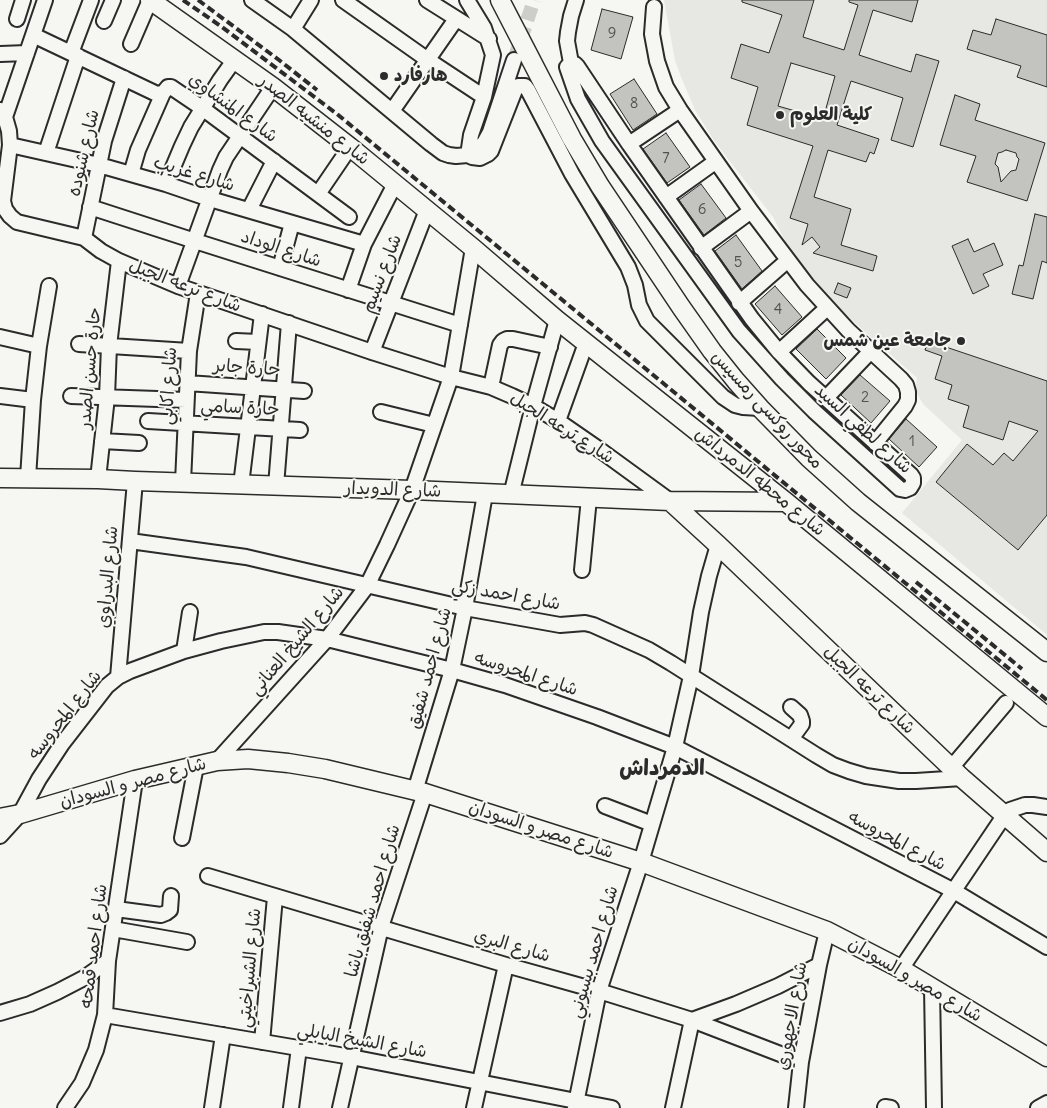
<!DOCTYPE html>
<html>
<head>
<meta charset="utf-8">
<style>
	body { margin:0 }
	canvas { display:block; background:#f6f6f2 }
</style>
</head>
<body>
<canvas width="1047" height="1108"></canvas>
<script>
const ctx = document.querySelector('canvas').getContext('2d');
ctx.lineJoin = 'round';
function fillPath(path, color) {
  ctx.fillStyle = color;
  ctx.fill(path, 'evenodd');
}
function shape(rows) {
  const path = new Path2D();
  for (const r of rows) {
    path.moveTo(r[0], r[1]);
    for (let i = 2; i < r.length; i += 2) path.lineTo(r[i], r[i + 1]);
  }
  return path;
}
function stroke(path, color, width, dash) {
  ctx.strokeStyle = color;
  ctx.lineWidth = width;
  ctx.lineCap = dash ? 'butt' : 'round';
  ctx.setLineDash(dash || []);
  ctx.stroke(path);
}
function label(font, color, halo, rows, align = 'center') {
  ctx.font = font + ' Delius,"Playpen Sans Arabic",sans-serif';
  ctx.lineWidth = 4;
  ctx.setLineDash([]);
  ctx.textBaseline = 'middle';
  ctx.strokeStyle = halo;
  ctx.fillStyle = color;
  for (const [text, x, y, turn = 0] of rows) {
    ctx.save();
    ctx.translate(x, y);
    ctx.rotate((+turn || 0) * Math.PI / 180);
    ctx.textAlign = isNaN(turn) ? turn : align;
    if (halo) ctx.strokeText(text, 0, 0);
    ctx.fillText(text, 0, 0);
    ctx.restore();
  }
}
const built = shape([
	[664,0,1047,0,1047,635,902,513,962,440,924,405,915,391,917,378,835,305,787,245,773,217,715,142,695,110,681,77,675,60]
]);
const building = shape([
	[742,0,814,0,803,37,844,50,858,5,849,2,849,0,918,0,912,22,873,10,859,55,911,72,916,54,939,61,913,147,891,140,903,98,851,81,837,125,879,139,874,154,870,152,866,162,828,150,814,197,851,209,841,245,877,256,873,271,813,253,820,247,812,237,802,245,808,224,790,218,813,146,747,125,758,87,731,78,741,44,769,53,782,15,742,2,742,0],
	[791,63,835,76,823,119,778,106,791,63],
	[602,9,633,17,621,59,591,50,602,9],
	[996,19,1047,35,1047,87,1017,77,1021,66,967,49,973,30,991,35,996,19],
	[634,79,657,114,633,130,610,94,634,79],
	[955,95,980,104,975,120,1045,143,1027,201,967,182,976,156,940,145,955,95],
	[1006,150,1016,153,1017,157,1019,159,1016,170,1011,171,1001,182,998,167,995,164,998,153,1002,152,1006,150],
	[666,133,690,167,667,183,643,149,666,133],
	[701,184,726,218,704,235,679,200,701,184],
	[1035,214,1047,217,1047,263,1042,261,1033,299,1012,294,1019,265,1023,266,1035,214],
	[736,235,762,271,742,289,715,251,736,235],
	[968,239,974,252,994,243,1003,265,983,274,989,286,973,294,952,246,968,239],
	[838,283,851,288,847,298,834,293,838,283],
	[775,286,802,317,782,335,755,304,775,286],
	[817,329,846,358,826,379,796,349,817,329],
	[928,341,1047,381,1047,515,1018,550,936,482,967,444,993,465,1004,453,1013,461,1038,431,1009,421,1003,440,963,427,969,406,948,399,952,385,935,379,942,356,925,350,928,341],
	[860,375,890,401,871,423,841,395,860,375],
	[906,419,937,447,919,467,889,439,906,419]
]);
const minorTunnel = shape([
	[514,60,534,0]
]);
const minor = shape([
	[252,0,293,29,431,144,443,153,449,155,456,156,468,155,480,147,484,143,490,132,514,60],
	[343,0,428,60,484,97],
	[427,0,489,39],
	[467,0,484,28,493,55,484,97,471,135,468,155],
	[654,7,652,34,657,61,666,87,680,110,751,211,807,285,848,330,901,379,906,385,908,392,908,400,905,406,875,443],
	[17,19,23,0],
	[104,21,113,0],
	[293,29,311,0],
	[33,35,157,94,163,93,168,87,171,87,202,108,349,217],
	[131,44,150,0],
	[71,53,91,0],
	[0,54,27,53],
	[571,63,575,64,577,66,629,144,752,319,779,352,809,383,911,475,913,478,913,483,910,488,905,490,900,489,814,411,782,379,739,331,602,141,578,99,568,70,567,67,571,63],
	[571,63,567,41,568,32,571,16,576,0],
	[0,110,5,117,9,131,10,145,3,201,5,209,10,216,17,222,84,238,101,251,119,261,178,286,372,352,451,377,491,387,512,396,533,406,558,421,600,450,670,501],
	[392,111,456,19],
	[5,117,45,0],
	[629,144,680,110],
	[10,145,99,165,166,184,210,199,364,244],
	[46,153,78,56],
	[468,155,472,157,480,158,488,154,491,151,515,90,518,86,525,86,528,90,572,174,628,267,635,285,639,305,647,321,723,397,735,405,743,407,760,408],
	[131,174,138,150,163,93],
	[166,184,182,146,191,127,220,80,235,59],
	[318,194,350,147],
	[666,197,715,162],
	[90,207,195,241,460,325],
	[249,210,274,161],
	[84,238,104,141,124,78],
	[701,248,751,211],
	[280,268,292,223],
	[178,286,220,170,226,157,273,87],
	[348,290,364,244,395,184],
	[739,303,788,260],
	[0,337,39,346],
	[236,341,258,342],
	[79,344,189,351],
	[372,352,427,210],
	[779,352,827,308],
	[187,383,304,391],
	[491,387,500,345,503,341,507,339,513,339,550,347],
	[0,396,33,400],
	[71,396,186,400],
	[826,398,870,352],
	[381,412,434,425],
	[148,421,300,430],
	[558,421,586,343],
	[102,441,139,443],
	[28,478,33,400,39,346,49,286],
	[98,479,107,397,109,346,119,261],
	[183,482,189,351,198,293],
	[241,485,262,314],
	[276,486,289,323],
	[511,495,533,406,557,320],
	[130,541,246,557,465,608,560,625,585,623,593,625,649,650,671,663,816,755,833,765,849,771,866,776,899,781,916,781,962,778],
	[582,570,589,498],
	[184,651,190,612],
	[118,677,135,481],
	[791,739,802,724,802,721,800,715,791,707],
	[217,761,327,639,367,586,387,545,412,490,451,377,473,248],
	[951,768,1006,703],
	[415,791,452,670,465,608,485,494],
	[605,806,652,824],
	[0,836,20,814,39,779,62,744,107,686,118,677,130,671,184,651,221,641,264,632,278,632,327,639,452,670,505,685,597,717,675,747,954,891,1047,947],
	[182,838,196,766],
	[208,876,506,965,599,991,692,1020,801,1062],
	[116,909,161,915,166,913,170,910,171,896],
	[113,929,187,942],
	[901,969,1004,816,1010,810,1025,805,1033,805,1047,807],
	[932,987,934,1108],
	[0,1013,30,1004,57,992,84,978,108,961],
	[105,1015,351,1057,612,1108],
	[262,1042,275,897],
	[885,1107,891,1108],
	[65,1108,82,1083,96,1050,105,1015,108,961,135,780],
	[212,1108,223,1035],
	[291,1108,299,1048],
	[340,1108,381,927,425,793],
	[474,1108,506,965],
	[575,1108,599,991,641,862,675,747,691,676,701,612,709,576,718,545],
	[673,1108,692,1020,736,1004,778,986,819,965],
	[796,1108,801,1062,819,965,827,931],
	[1038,1108,1047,1103]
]);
const major = shape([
	[150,0,273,87,350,147,473,248,557,320,786,502,1047,717],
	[500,0,572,139,600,186,681,307,712,351,736,381,760,408,809,458,858,502,1047,652],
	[0,478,98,479,135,481,412,490,670,501,786,502],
	[670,501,718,545,962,778,1047,852],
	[0,818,20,814,135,780,217,761,248,759,288,763,325,769,425,793,641,862,827,931,901,969,1047,1057]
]);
const rail = shape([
	[183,0,222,27,337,114,1047,700],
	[198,0,279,60,317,90],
	[916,582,1022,669]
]);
const markers = [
	[384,76,5,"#2b2b2b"],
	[780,115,5,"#2b2b2b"],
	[961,341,5,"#2b2b2b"]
];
const numberNames = [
	["9",612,34],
	["8",634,104],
	["7",666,159],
	["6",702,210],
	["5",738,263],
	["4",778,310],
	["2",865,398],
	["1",912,442]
];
const poiNames = [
	["هارفارد",394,76],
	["كلية العلوم",790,115],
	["جامعة عين شمس",951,341,"right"]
];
const streetNames = [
	["شارع المنشاوي",233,108,36],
	["شارع منشيه الصدر",314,120,38],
	["شارع شنوده",84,153,-77],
	["شارع غريب",194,174,17],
	["شارع الوداد",281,249,18],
	["شارع نسيم",382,274,-69],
	["شارع ترعه الجبل",185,286,21],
	["حارة حسن الصدر",90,368,-85],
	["حارة جابر",247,368,4],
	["شارع اكابي",169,386,-87],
	["حارة سامي",240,408,3],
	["محور روكسى رمسيس",767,410,47],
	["شارع ترعه الجبل",562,428,32],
	["شارع لطفي السيد",863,429,42],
	["شارع محطه الدمرداش",760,482,39],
	["شارع الدويدار",393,490,2],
	["شارع البدراوي",108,577,-85],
	["شارع احمد زكي",506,595,10],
	["شارع الشيخ العناني",297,641,-50],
	["شارع احمد شفيق",430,668,-75],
	["شارع المحروسه",526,674,18],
	["شارع ترعه الجبل",869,690,44],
	["شارع المحروسه",65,715,-52],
	["شارع مصر و السودان",133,783,-15],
	["شارع مصر و السودان",541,830,18],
	["شارع المحروسه",897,841,28],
	["شارع احمد شفيق باشا",373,901,-74],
	["شارع احمد قمحه",94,946,-83],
	["شارع البري",512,946,16],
	["شارع احمد بسيوني",594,952,-74],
	["شارع الشبراخيتي",250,968,-85],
	["شارع مصر و السودان",915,980,30],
	["شارع الاجهوري",792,1016,-80],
	["شارع الشيخ البابلي",362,1041,10]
];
const districtNames = [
	["الدمرداش",662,769]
];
fillPath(built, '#e7e7e3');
fillPath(building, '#c3c3c0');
stroke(building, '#2b2b2b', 1);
stroke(minorTunnel, '#cdcdca', 14, [14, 7]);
stroke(minor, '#2b2b2b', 18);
stroke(major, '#2b2b2b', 21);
stroke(minor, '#f6f6f2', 14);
stroke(major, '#f6f6f2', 18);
stroke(rail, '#2b2b2b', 4, [8, 4]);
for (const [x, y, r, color] of markers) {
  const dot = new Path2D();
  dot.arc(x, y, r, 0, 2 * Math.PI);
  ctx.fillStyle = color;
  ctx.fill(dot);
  stroke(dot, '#f6f6f2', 2);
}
label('15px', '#515150', null, numberNames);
label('bold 18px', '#2b2b2b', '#f6f6f2', poiNames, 'left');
label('18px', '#2b2b2b', '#f6f6f2', streetNames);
label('bold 22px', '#2b2b2b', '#f6f6f2', districtNames);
</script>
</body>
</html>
